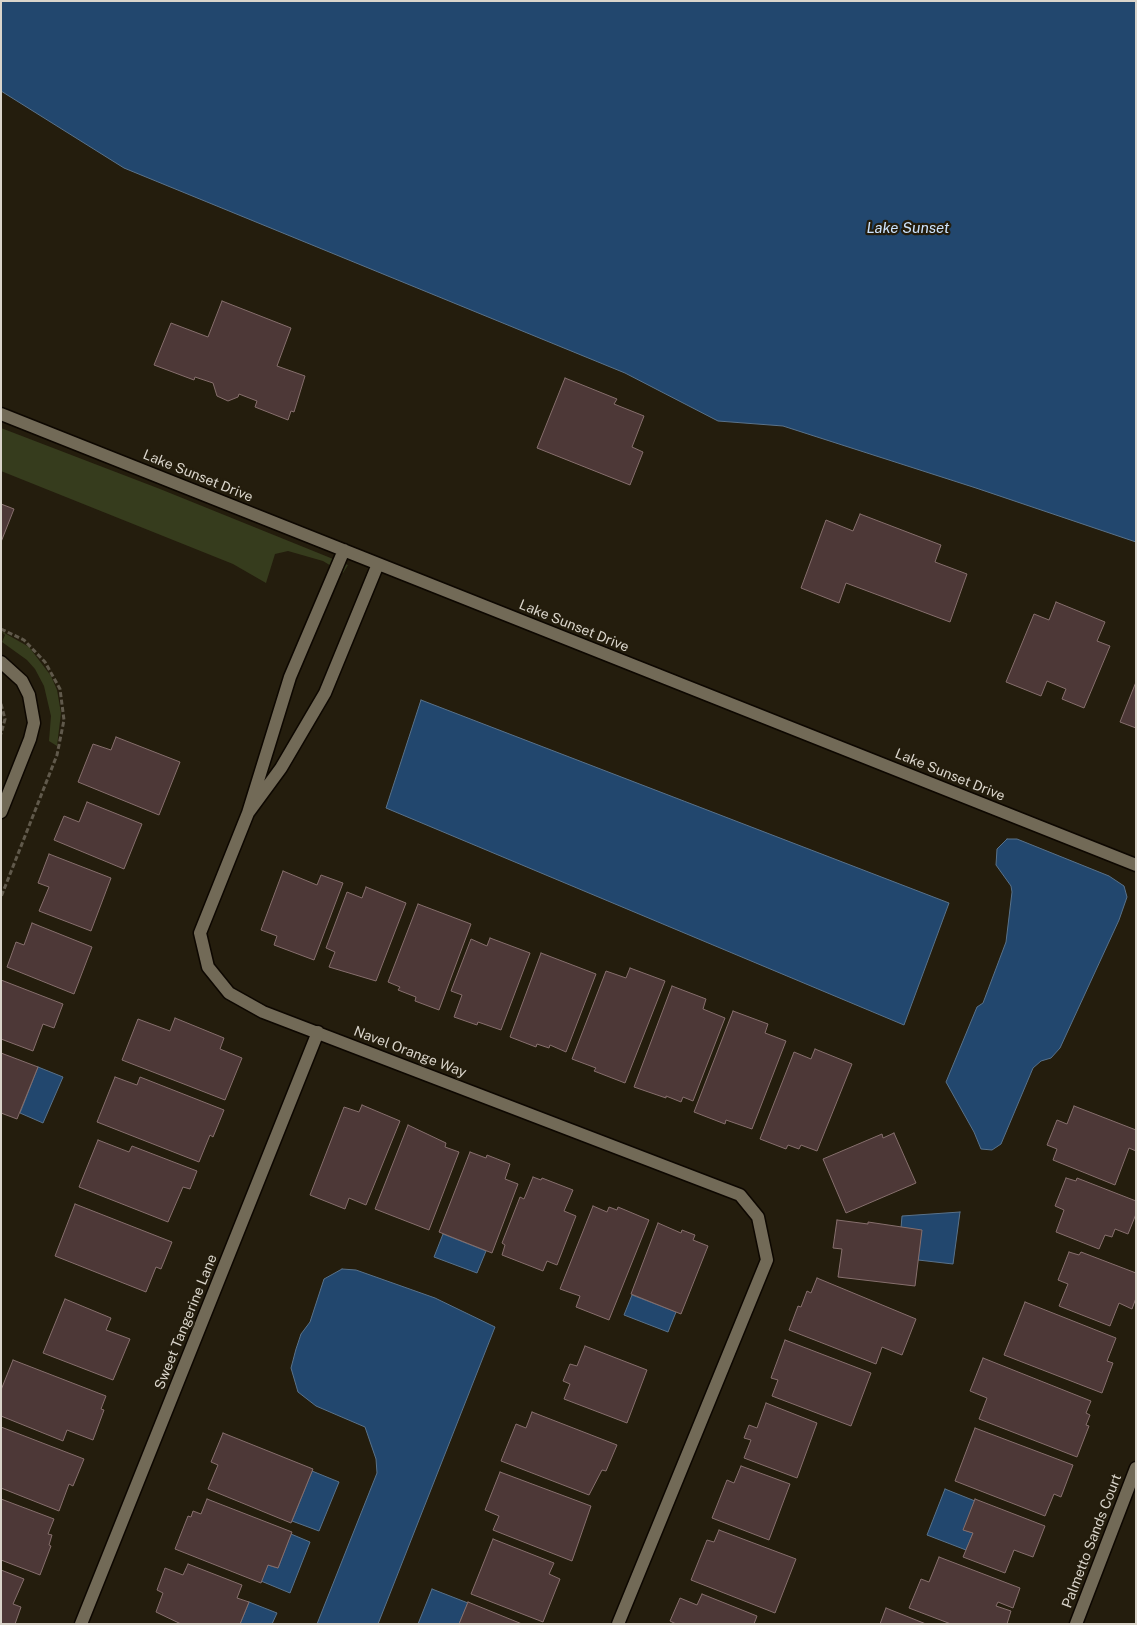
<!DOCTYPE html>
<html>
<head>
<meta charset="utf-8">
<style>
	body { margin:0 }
	#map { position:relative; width:1137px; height:1625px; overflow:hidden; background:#241d0d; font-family:"Public Sans",sans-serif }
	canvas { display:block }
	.frame { position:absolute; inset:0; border:2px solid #dad5cb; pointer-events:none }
</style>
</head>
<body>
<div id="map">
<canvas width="1137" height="1625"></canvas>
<div class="frame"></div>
</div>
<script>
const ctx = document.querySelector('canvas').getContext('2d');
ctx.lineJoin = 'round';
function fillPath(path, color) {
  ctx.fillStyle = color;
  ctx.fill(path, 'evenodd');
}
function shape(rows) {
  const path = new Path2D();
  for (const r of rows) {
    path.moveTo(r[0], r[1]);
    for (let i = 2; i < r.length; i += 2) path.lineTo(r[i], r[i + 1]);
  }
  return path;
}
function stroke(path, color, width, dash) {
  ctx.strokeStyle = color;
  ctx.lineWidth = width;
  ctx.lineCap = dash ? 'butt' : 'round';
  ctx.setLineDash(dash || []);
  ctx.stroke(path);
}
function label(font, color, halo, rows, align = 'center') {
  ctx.font = font + ' "Public Sans",sans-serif';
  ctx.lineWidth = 4.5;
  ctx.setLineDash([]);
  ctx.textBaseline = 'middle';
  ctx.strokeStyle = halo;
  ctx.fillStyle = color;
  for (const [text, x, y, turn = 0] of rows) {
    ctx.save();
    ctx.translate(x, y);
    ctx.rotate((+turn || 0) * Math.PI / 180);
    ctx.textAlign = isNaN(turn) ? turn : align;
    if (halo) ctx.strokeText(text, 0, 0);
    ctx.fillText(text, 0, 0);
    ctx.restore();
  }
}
const green = shape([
	[1,428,160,489,348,565,343,573,323,561,288,551,275,554,266,583,233,564,1,471],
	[1,631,29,647,51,676,57,690,61,713,57,746,49,741,51,716,44,686,35,669,27,660,2,642,5,635]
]);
const water = shape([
	[1,1,1136,1,1136,542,976,488,783,426,718,421,625,373,124,168,1,91,1,1],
	[421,700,949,903,904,1025,386,808,421,700],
	[1007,839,1017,839,1109,876,1124,886,1127,897,1119,920,1060,1048,1051,1058,1041,1061,1033,1068,1001,1144,992,1150,981,1149,974,1132,946,1082,977,1007,983,1003,1006,942,1012,892,1011,886,996,865,997,849,1007,839],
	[38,1067,63,1077,43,1123,20,1113,38,1067],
	[960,1212,953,1264,918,1260,901,1228,902,1216,960,1212],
	[443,1234,486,1251,477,1273,434,1257,443,1234],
	[342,1269,356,1270,435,1298,495,1327,378,1624,317,1624,377,1473,376,1459,365,1427,316,1406,298,1392,291,1368,296,1349,301,1334,310,1322,324,1279,342,1269],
	[632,1295,676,1312,668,1332,624,1315,632,1295],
	[312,1471,339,1482,319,1531,292,1521,312,1471],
	[945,1489,975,1501,964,1530,973,1533,966,1550,927,1535,945,1489],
	[291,1534,310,1542,290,1593,261,1581,268,1565,278,1568,291,1534],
	[432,1589,468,1603,459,1624,418,1624,432,1589],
	[249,1602,277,1613,272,1624,240,1624,249,1602]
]);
const building = shape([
	[222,301,291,328,277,366,305,376,294,412,291,411,288,420,255,407,257,401,239,394,238,397,228,401,217,396,213,383,195,377,194,380,154,365,171,323,208,337,222,301],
	[565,378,617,399,614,404,644,416,632,447,643,452,630,485,537,448,565,378],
	[1,504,14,509,1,542,1,504],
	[860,514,941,545,935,562,967,574,950,622,846,583,839,603,801,588,826,520,853,531,860,514],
	[1056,602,1105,622,1097,641,1110,646,1084,708,1062,699,1066,689,1047,681,1041,696,1006,682,1034,614,1049,620,1056,602],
	[1136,682,1136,728,1120,722,1136,682],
	[116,737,180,762,159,815,78,782,93,744,111,750,116,737],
	[87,802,142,824,124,869,54,840,64,816,79,822,87,802],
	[49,854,111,878,91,931,39,911,49,887,38,883,49,854],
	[283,871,317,885,321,875,343,883,314,960,274,945,277,936,261,930,283,871],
	[366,887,406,903,376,981,329,967,335,952,326,948,347,892,362,898,366,887],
	[418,904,471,924,439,1010,415,1001,416,997,398,990,400,987,388,982,418,904],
	[32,923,92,947,74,994,7,967,16,942,24,945,32,923],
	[490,938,530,953,501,1030,478,1022,477,1025,454,1017,462,995,451,991,471,939,487,946,490,938],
	[541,953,596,974,566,1052,550,1045,549,1048,537,1044,536,1047,510,1037,541,953],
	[630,968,665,981,625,1083,594,1071,596,1068,572,1059,606,971,626,978,630,968],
	[1,980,63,1004,54,1028,43,1024,33,1051,1,1039,1,980],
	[672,986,706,999,703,1009,725,1018,693,1101,683,1097,681,1102,666,1096,666,1098,634,1087,672,986],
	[733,1011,768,1024,765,1033,786,1041,752,1129,726,1120,725,1124,694,1112,733,1011],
	[175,1018,224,1038,220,1049,242,1058,225,1100,122,1060,138,1019,170,1031,175,1018],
	[815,1049,852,1064,817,1151,801,1145,799,1149,788,1145,786,1149,760,1139,794,1052,811,1059,815,1049],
	[1,1053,38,1067,17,1119,1,1113,1,1053],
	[115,1077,137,1085,140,1077,224,1110,213,1137,210,1135,199,1162,97,1122,115,1077],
	[362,1105,400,1121,366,1205,349,1198,345,1209,310,1195,344,1107,359,1112,362,1105],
	[1074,1106,1136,1130,1136,1151,1129,1148,1115,1185,1053,1160,1057,1149,1047,1145,1057,1120,1067,1124,1074,1106],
	[408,1125,446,1143,445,1147,459,1152,429,1230,375,1209,408,1125],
	[894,1133,916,1183,846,1213,823,1159,882,1134,883,1138,894,1133],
	[98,1140,129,1152,132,1146,197,1171,190,1189,183,1187,168,1222,79,1187,98,1140],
	[470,1152,486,1158,487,1155,510,1164,505,1179,518,1184,492,1253,439,1232,470,1152],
	[533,1177,541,1180,542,1178,573,1190,564,1211,576,1216,557,1265,547,1261,543,1271,502,1255,505,1245,502,1243,520,1197,524,1199,533,1177],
	[1066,1178,1076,1181,1077,1178,1136,1201,1136,1214,1128,1234,1115,1229,1112,1237,1105,1235,1099,1249,1056,1232,1064,1210,1055,1206,1066,1178],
	[75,1204,172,1242,161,1269,156,1267,146,1292,55,1256,75,1204],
	[593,1206,607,1212,609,1207,617,1210,618,1207,649,1220,609,1320,576,1307,580,1296,560,1289,593,1206],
	[837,1220,868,1224,868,1222,922,1230,915,1286,838,1277,842,1249,833,1248,837,1220],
	[658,1223,681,1233,682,1230,695,1235,693,1240,708,1246,681,1314,631,1294,658,1223],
	[1069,1252,1079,1255,1081,1252,1136,1273,1136,1298,1132,1309,1119,1303,1110,1326,1059,1306,1068,1284,1058,1280,1069,1252],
	[817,1278,916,1319,902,1355,882,1347,876,1364,789,1330,798,1306,801,1307,807,1291,811,1293,817,1278],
	[65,1299,111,1318,106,1330,130,1339,113,1380,43,1353,65,1299],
	[1025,1302,1116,1338,1107,1361,1113,1363,1102,1393,1004,1355,1025,1302],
	[785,1340,871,1373,851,1426,772,1396,778,1380,771,1378,785,1340],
	[585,1346,647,1370,627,1423,564,1399,570,1384,563,1381,570,1364,577,1366,585,1346],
	[983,1358,1091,1401,1086,1413,1090,1415,1086,1425,1089,1426,1077,1457,979,1419,987,1398,970,1391,983,1358],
	[13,1360,106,1396,101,1409,104,1410,93,1440,67,1430,63,1441,1,1416,1,1390,13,1360],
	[766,1403,817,1423,797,1478,744,1458,751,1440,744,1438,749,1425,757,1428,766,1403],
	[532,1412,617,1445,606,1471,602,1470,589,1495,501,1461,516,1424,526,1428,532,1412],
	[1,1427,84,1459,73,1486,69,1484,59,1511,1,1488,1,1427],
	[975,1428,1073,1465,1061,1497,1054,1494,1045,1516,955,1481,975,1428],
	[223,1433,313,1469,291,1523,208,1489,218,1465,211,1462,223,1433],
	[741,1466,790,1484,769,1540,712,1518,727,1480,734,1483,741,1466],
	[500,1472,591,1506,572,1561,493,1530,499,1516,485,1510,500,1472],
	[1,1499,54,1519,48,1534,52,1535,49,1545,51,1546,40,1575,1,1560,1,1499],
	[207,1499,292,1532,278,1568,268,1565,261,1583,175,1549,188,1516,191,1517,193,1511,201,1514,207,1499],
	[975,1499,1045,1526,1033,1557,1014,1550,1005,1573,963,1557,973,1533,963,1530,975,1499],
	[719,1530,796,1559,775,1613,691,1580,707,1540,714,1542,719,1530],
	[493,1539,554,1563,549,1574,560,1579,543,1622,471,1594,493,1539],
	[939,1557,1020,1588,1013,1608,998,1602,996,1606,1011,1611,1007,1624,951,1624,909,1608,921,1579,929,1582,939,1557],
	[188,1564,242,1585,237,1598,249,1602,240,1624,181,1624,156,1612,163,1593,157,1590,165,1568,183,1575,188,1564],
	[1,1570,24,1579,13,1604,21,1607,15,1624,1,1624,1,1570],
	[702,1594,757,1616,754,1624,676,1624,670,1621,680,1598,697,1605,702,1594],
	[468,1602,522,1624,459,1624,468,1602],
	[886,1608,926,1624,880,1624,886,1608]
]);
const path = shape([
	[1,629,24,640,45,662,60,689,64,720,57,755,1,897],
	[1,704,5,719,1,734]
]);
const street = shape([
	[1,414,1136,865],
	[344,550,290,677,248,813,281,768,325,693,378,564],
	[1,662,22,681,29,695,34,723,30,739,1,812],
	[248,813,200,933,208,967,229,993,263,1012,740,1195,758,1217,767,1260,618,1624],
	[81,1624,318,1032],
	[1076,1624,1136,1468]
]);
const streetNames = [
	["Lake Sunset Drive",198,476,22],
	["Lake Sunset Drive",574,626,22],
	["Lake Sunset Drive",950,775,22],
	["Navel Orange Way",410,1052,21],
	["Sweet Tangerine Lane",186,1322,-68],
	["Palmetto Sands Court",1092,1541,-69]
];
const waterNames = [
	["Lake Sunset",908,228]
];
fillPath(green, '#363c1d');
fillPath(water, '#22476e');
stroke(water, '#59728a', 1);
fillPath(building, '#4d3837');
stroke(building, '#866f6d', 1);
stroke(street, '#0d0700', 15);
stroke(path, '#60594b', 3, [5, 2.5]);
stroke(street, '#726a57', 12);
label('14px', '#dad5cb', '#241d0d', streetNames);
label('italic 15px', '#cde4fe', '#241d0d', waterNames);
</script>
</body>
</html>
